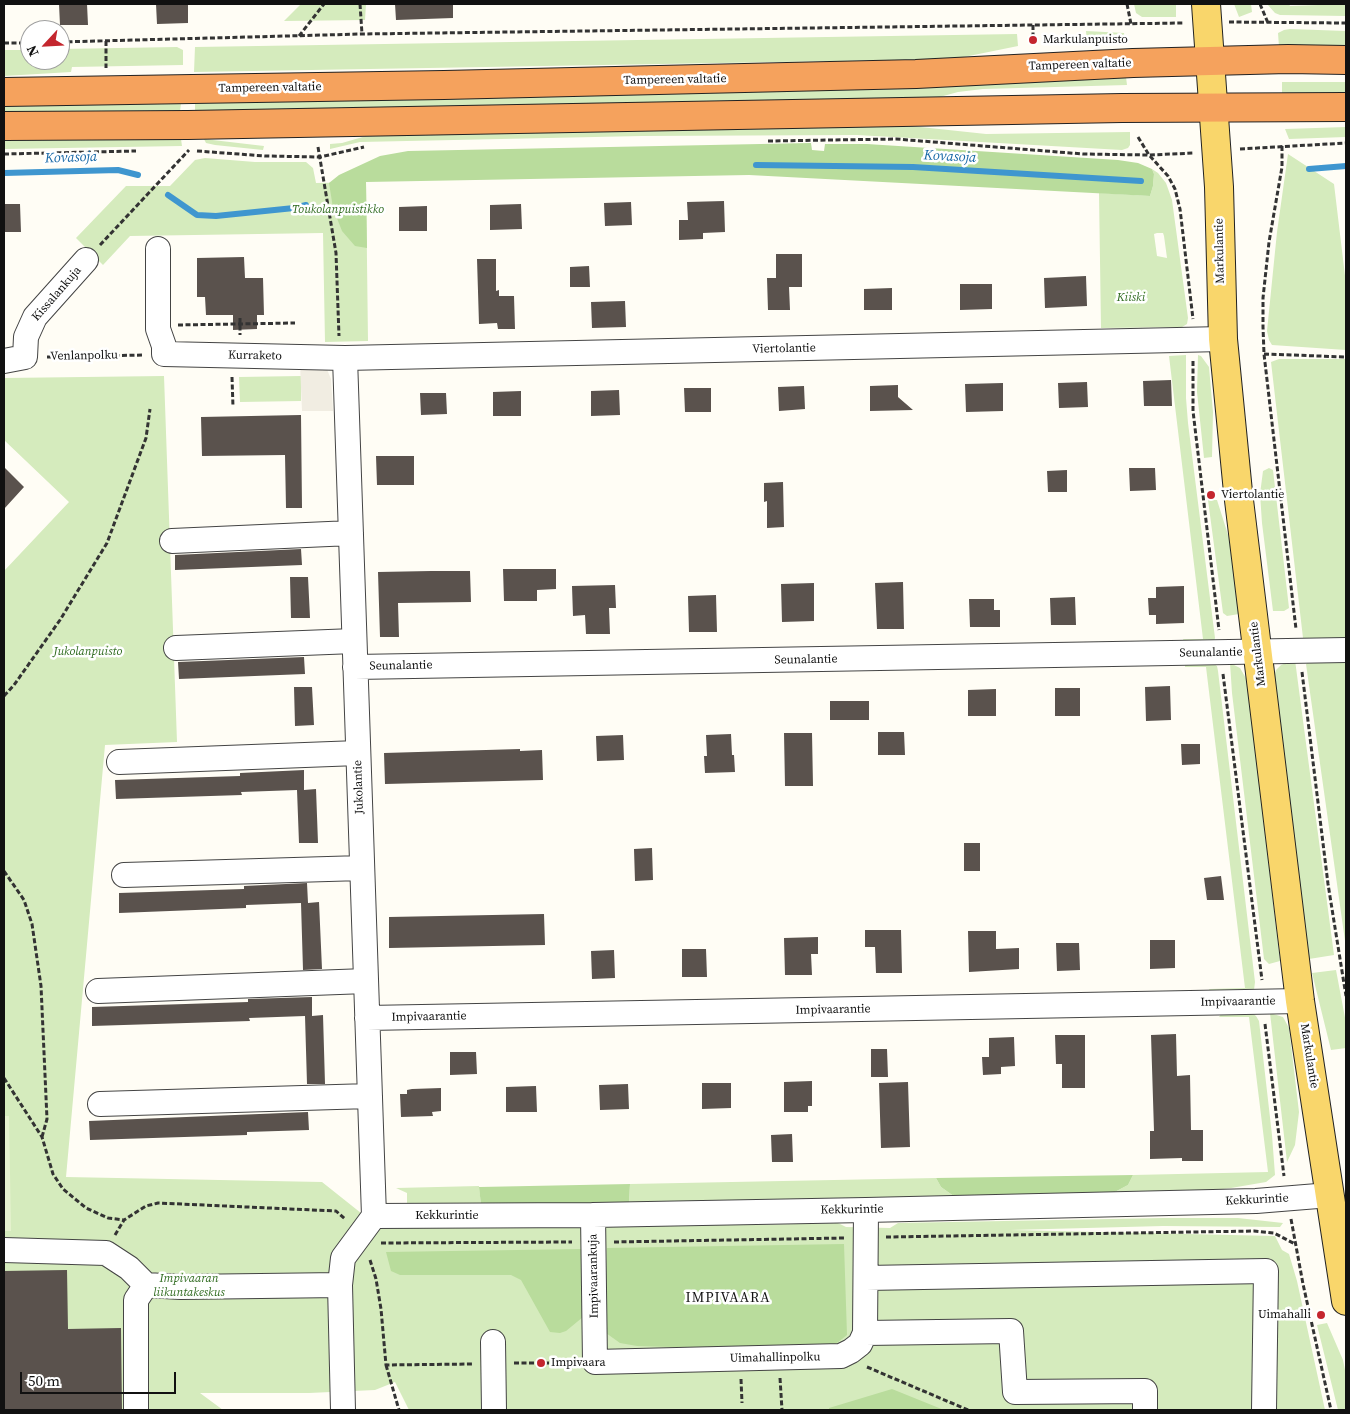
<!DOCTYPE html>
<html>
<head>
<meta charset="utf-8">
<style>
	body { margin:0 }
	#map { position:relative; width:1350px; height:1414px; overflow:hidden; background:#fffdf5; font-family:"Source Serif 4",serif }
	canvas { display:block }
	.frame { position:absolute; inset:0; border:5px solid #111; pointer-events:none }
	.north { position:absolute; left:20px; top:20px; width:50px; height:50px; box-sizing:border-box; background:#fff; border:1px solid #a0a0a0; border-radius:50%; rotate:245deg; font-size:14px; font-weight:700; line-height:20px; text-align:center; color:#111 }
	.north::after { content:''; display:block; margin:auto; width:18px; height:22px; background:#c4262e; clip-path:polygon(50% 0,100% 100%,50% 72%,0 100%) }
	.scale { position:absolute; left:20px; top:1372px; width:156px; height:22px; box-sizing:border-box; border:2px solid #111; border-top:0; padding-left:6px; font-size:15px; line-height:18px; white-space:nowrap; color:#111; -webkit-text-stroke:4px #fff; paint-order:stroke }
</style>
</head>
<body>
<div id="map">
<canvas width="1350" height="1414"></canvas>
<div class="frame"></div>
<div class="north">N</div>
<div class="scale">50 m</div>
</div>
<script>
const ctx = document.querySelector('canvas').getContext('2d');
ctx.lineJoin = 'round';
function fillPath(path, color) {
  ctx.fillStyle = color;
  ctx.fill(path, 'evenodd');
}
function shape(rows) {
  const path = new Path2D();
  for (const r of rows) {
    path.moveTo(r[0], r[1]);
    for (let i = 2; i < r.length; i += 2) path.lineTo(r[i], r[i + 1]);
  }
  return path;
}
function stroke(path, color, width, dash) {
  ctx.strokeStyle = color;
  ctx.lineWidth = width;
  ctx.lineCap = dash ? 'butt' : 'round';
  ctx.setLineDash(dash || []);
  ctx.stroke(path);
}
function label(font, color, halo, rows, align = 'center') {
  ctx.font = font + ' "Source Serif 4",serif';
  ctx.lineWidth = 5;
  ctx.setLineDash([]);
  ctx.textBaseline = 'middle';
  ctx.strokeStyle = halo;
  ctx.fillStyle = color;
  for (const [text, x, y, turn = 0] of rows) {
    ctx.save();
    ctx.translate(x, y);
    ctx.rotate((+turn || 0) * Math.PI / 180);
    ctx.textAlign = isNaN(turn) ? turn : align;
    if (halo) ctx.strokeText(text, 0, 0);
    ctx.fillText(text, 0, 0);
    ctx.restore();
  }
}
const green = shape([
	[301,4,366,4,365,20,284,21],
	[1134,4,1176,4,1176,17,1142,17,1136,13],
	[1234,4,1251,4,1252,12,1239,17],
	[1267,4,1289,4,1290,6,1346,4,1346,16,1280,15,1275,13],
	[1290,29,1346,31,1346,45,1279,47,1278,33,1284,30],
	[1086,31,1124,33,1125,39,1087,43],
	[1017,34,1018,46,954,59,194,72,195,47],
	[177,47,183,50,183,65,72,67,71,72,4,76,4,50,30,50,30,60,60,60,60,49],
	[1126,77,1127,85,983,89,958,92,925,101,195,112,195,101,497,98,872,89],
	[1282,82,1346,82,1346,94,1282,93],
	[181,103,180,112,4,115,4,106],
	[911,126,986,134,1130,132,1130,145,1128,148,1122,150,857,135,642,136,360,142,330,149,330,144,342,143,373,134],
	[1346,127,1346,137,1289,139,1285,129],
	[181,139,182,146,4,149,4,140],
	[204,139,264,146,263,150,215,145,206,143],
	[1288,154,1334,184,1346,284,1346,350,1272,345,1269,340,1267,331,1277,232],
	[205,158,255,162,306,162,313,168,316,183,366,182,368,341,325,342,323,233,130,236,103,265,76,238,126,186,170,186,195,160],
	[1152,169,1158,173,1166,183,1172,200,1188,318,1187,324,1182,327,1101,328,1099,193,1150,196,1153,186,1154,174],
	[1157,233,1163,233,1164,236,1167,258,1157,256,1154,234],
	[1186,355,1186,398,1188,423,1215,638,1213,644,1184,642,1183,639,1203,639,1169,356],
	[1198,355,1201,356,1209,367,1213,412,1212,457,1204,458,1197,392],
	[1279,359,1346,359,1346,641,1306,641,1303,638,1271,362],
	[164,376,177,742,105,745,66,1177,322,1182,366,1217,755,1225,838,1223,846,1227,890,1228,898,1223,1163,1218,1238,1218,1283,1223,1280,1227,1163,1226,1010,1230,1275,1236,1282,1250,1289,1254,1297,1281,1325,1410,409,1410,395,1382,375,1390,309,1393,200,1393,223,1410,4,1410,4,571,69,502,4,440,4,378],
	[301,376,301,401,240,402,239,377],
	[1269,468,1273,470,1289,608,1284,611,1273,611,1262,523,1260,494,1263,471],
	[1208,500,1217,500,1229,538,1239,614,1227,616,1223,613],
	[1295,660,1334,955,1309,959,1274,676,1276,670,1281,665],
	[1346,660,1346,948,1306,664,1309,662],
	[1212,663,1217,666,1218,671,1255,982,1254,990,1251,995,1212,996,1209,989,1245,988,1206,667,1185,667,1185,664],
	[1230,663,1240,668,1247,680,1280,961,1269,964,1264,959,1232,693],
	[1336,970,1346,1023,1346,1048,1331,1050,1312,973],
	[1222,1013,1252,1013,1256,1016,1259,1021,1272,1135,1275,1175,1266,1182,1231,1188,1207,1191,1111,1194,1128,1185,1133,1175,1268,1172,1249,1017,1219,1017],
	[1270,1013,1283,1017,1289,1028,1299,1112,1295,1145,1287,1162],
	[936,1178,941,1187,955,1197,629,1203,630,1184],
	[479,1186,481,1205,407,1207,407,1193,396,1188],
	[1327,1323,1343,1360,1346,1375,1346,1410,1338,1410,1317,1325]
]);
const forest = shape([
	[811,143,812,150,824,151,825,144,867,144,1118,160,1138,163,1152,169,1154,174,1153,186,1150,196,749,175,366,182,367,248,355,246,342,231,333,208,329,183,339,175,380,156,408,151],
	[1133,1175,1128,1185,1111,1194,955,1197,941,1187,936,1178],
	[630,1184,629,1203,481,1205,479,1187],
	[844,1244,847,1335,837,1343,813,1351,637,1346,620,1343,606,1333,607,1248],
	[582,1249,583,1317,566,1331,560,1333,550,1332,521,1280,511,1275,400,1275,391,1271,386,1252],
	[892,1389,944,1410,829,1410,829,1408]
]);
const pitch = shape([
	[4,1116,9,1116,11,1231,4,1231]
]);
const plaza = shape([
	[300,363,326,367,331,379,333,411,302,411]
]);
const stream = shape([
	[756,165,913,167,1141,181],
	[1309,169,1346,166],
	[4,173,118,170,138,175],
	[168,195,197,215,216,216,294,208,306,205]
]);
const building = shape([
	[59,4,87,4,88,25,60,25],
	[156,4,188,4,188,23,157,24],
	[395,4,453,4,453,18,396,20],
	[724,201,725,232,703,233,703,239,679,240,679,220,688,220,687,202],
	[631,202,632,225,605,226,604,203],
	[4,204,20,204,21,232,4,232],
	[521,204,522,229,490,230,490,205],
	[427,206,427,231,399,231,399,207],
	[776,254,802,254,802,287,789,287,790,310,768,310,767,278,776,278],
	[244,257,245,278,263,278,264,315,257,315,257,329,233,330,233,315,206,315,205,297,197,297,197,258],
	[477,259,496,259,496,291,499,290,499,296,514,296,515,329,498,329,497,323,479,324],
	[589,266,590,287,570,287,570,267],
	[1086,276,1087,306,1045,308,1044,278],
	[960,284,992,284,992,309,960,310],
	[892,288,892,310,864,310,864,289],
	[625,301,626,327,592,328,591,302],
	[1171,380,1172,406,1144,406,1143,381],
	[1087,382,1088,407,1059,408,1058,383],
	[1003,383,1003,411,966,412,965,384],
	[898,385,898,397,913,410,870,411,870,386],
	[804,386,805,409,779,411,778,387],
	[684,388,711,388,711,412,685,412],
	[619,390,620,415,591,416,591,391],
	[521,391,521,416,493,416,493,392],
	[420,393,446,393,447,414,421,415],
	[301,415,302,508,286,508,285,455,202,456,201,417],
	[376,456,414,456,414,485,377,485],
	[4,467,24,487,4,509],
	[1129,468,1155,468,1156,490,1130,491],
	[1067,470,1067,492,1048,492,1047,471],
	[783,482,784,527,767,528,767,501,764,502,764,483],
	[301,549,302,565,175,570,175,555],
	[503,569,556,569,556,589,537,590,537,601,504,601],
	[431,571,470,571,471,602,398,603,399,637,380,637,378,572],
	[290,577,308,577,310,618,291,618],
	[903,582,904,629,877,629,875,583],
	[814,583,814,621,782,622,781,584],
	[615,585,616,608,609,608,610,634,586,634,585,615,573,616,572,586],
	[1184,586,1184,623,1156,624,1156,615,1149,615,1148,598,1156,598,1156,587],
	[716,595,717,632,689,632,688,596],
	[1075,597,1076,625,1051,625,1050,598],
	[969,599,994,599,994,610,1000,610,1000,627,970,627],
	[304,657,305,674,179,679,178,662],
	[1170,686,1171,720,1146,721,1145,687],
	[294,687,312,687,314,725,295,726],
	[1055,688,1080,688,1080,716,1055,716],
	[996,689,996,716,968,716,968,690],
	[830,701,869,701,869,720,830,720],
	[878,732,904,732,905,755,878,755],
	[784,733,812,733,813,786,785,786],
	[731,734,732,755,734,755,735,772,705,773,704,756,707,756,706,735],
	[623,735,624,760,597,761,596,736],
	[1181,744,1200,744,1200,764,1182,765],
	[520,749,520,751,542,750,543,780,385,784,384,753],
	[304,770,304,790,316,789,318,843,299,843,297,790,241,792,242,795,116,799,115,780,240,776,240,773],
	[964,843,980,843,980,871,964,871],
	[652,848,653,880,635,881,634,849],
	[1221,876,1224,900,1207,900,1204,878],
	[307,883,308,903,319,902,322,969,303,970,301,903,246,905,246,908,119,913,119,893,244,889,244,886],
	[544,914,545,945,389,948,389,917],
	[865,930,901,930,902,973,876,973,875,947,865,947],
	[968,931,996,931,996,949,1019,948,1019,969,969,972],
	[818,937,818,954,811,954,812,975,785,975,784,938],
	[1150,940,1175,940,1175,968,1150,969],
	[1056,943,1079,943,1080,970,1057,971],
	[682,949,706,949,707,977,682,977],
	[614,950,615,978,592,979,591,951],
	[312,997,312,1016,323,1015,325,1084,307,1084,305,1016,249,1018,250,1021,92,1026,92,1007,248,1002,248,999],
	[1176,1034,1177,1076,1190,1075,1191,1130,1203,1130,1203,1161,1182,1161,1182,1158,1150,1159,1150,1131,1154,1131,1151,1035],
	[1055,1035,1085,1035,1085,1088,1062,1088,1062,1064,1056,1064],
	[1014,1037,1015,1066,1001,1067,1001,1074,983,1075,982,1057,989,1057,989,1038],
	[871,1049,887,1049,888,1077,871,1077],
	[450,1052,476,1052,477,1074,450,1075],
	[812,1081,812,1106,808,1106,808,1112,784,1112,784,1082],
	[908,1082,910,1147,881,1148,879,1083],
	[702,1083,731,1083,731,1108,702,1109],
	[628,1084,629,1109,600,1110,599,1085],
	[536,1086,537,1112,506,1112,506,1087],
	[441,1088,441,1111,432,1112,433,1116,401,1117,400,1094,407,1094,407,1090,412,1089],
	[308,1112,309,1130,247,1132,247,1135,90,1140,89,1121],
	[792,1134,793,1162,772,1162,771,1135],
	[67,1270,68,1329,121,1328,122,1410,4,1410,4,1271]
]);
const path = shape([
	[360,4,362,34],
	[1127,4,1131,24],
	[1260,4,1268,23],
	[1229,22,1346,23],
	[1033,25,1033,40],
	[299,36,324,4],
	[106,41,106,68],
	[60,42,362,34,1183,23],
	[4,43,30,43],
	[1138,137,1149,155,1168,176,1175,189,1180,209,1193,319],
	[768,141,896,139,1083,154,1149,155,1194,153],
	[1282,146,1282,167,1269,242,1263,298,1263,327,1264,354,1296,629],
	[318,147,336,253,339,336],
	[1240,149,1346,143],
	[197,151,265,156,320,157,364,147],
	[4,154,136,151],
	[100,245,189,150],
	[240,318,240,335],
	[178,325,295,323],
	[1264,354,1346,357],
	[47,357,144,355],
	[1193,361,1193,411,1219,630],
	[232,377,233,407],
	[1302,672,1328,884,1346,996],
	[1223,674,1262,980],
	[4,696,14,685,60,620,107,543,146,438,150,409],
	[4,871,24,900,32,924,41,986,47,1119,42,1137],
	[1265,1024,1284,1176],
	[4,1078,42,1137,53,1174,63,1189,86,1208,108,1218,124,1220],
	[1291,1219,1303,1284,1331,1410],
	[115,1235,124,1220,146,1206,158,1203,336,1211,345,1219],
	[886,1237,1254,1231,1274,1233,1295,1244],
	[614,1242,845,1238],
	[381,1243,572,1242],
	[370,1260,376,1279,381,1309,386,1365,472,1364],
	[514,1363,575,1363],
	[386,1365,399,1410],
	[867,1367,968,1410],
	[780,1378,782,1410],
	[741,1379,742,1403]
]);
const minor = shape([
	[158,249,158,329,164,346,164,354,345,358,1223,339],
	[345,358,374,1216],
	[4,361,25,357,26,337,35,317,86,260],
	[172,541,351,533],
	[176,648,354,641],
	[355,667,1346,650],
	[119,762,358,753],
	[124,875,362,868],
	[98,991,366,981],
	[367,1018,1300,1001],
	[100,1104,370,1096],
	[593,1215,595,1362,841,1356,851,1351,860,1344,865,1333,866,1210],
	[374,1216,593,1215,866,1210,1256,1201,1330,1195],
	[4,1250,106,1253,129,1268,146,1285,181,1287,340,1285],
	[866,1278,1266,1271,1264,1410],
	[865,1333,1011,1331,1015,1392,1145,1391,1145,1410],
	[493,1342,494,1410],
	[136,1410,136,1300,146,1285],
	[343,1410,340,1285,343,1258,374,1216]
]);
const major = shape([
	[1206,4,1219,187,1223,339,1238,492,1300,1001,1346,1301]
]);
const highway = shape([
	[4,92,444,85,916,74,1133,63,1288,59,1346,60],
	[4,126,188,125,1122,108,1346,107]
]);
const markers = [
	[1033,40,5,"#c4262e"],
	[1211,495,5,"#c4262e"],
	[1321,1315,5,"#c4262e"],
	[541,1363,5,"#c4262e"]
];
const poiNames = [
	["Markulanpuisto",1043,40],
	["Viertolantie",1221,495],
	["Uimahalli",1311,1315,"right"],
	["Impivaara",551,1363]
];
const streetNames = [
	["Tampereen valtatie",1080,65,-2],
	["Tampereen valtatie",675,80,-1],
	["Tampereen valtatie",270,88,-1],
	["Markulantie",1220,251,-91],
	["Kissalankuja",57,294,-49],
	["Viertolantie",784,349,-1],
	["Venlanpolku",84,356,-1],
	["Kurraketo",255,356,1],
	["Seunalantie",1211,653,-1],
	["Markulantie",1258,654,-97],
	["Seunalantie",806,660,-1],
	["Seunalantie",401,666,-1],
	["Jukolantie",359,787,-92],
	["Impivaarantie",1238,1002,-1],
	["Impivaarantie",833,1010,-1],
	["Impivaarantie",429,1017,-1],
	["Markulantie",1309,1056,81],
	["Kekkurintie",1257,1200,-3],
	["Kekkurintie",852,1210,-1],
	["Kekkurintie",447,1216],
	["Impivaarankuja",594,1276,-91],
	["Uimahallinpolku",775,1358,-1]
];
const parkNames = [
	["Toukolanpuistikko",338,210],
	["Kiiski",1131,298],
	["Jukolanpuisto",88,652],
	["Impivaaran",189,1279],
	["liikuntakeskus",189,1293]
];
const waterNames = [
	["Kovasoja",950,157,3],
	["Kovasoja",71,158,-2]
];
const neighbourhoodNames = [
	["IMPIVAARA",728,1298]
];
fillPath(green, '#d5ebbd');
fillPath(forest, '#b9dc9c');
fillPath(pitch, '#e6f2cf');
fillPath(plaza, '#f1ede2');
stroke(stream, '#3f96cf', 6);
fillPath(building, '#5a524d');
stroke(minor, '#444', 26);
stroke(major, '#222', 30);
stroke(highway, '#222', 30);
stroke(path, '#333', 3, [5, 2.5]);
stroke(minor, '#fff', 24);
stroke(major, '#f9d66b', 28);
stroke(highway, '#f5a25d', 28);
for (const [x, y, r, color] of markers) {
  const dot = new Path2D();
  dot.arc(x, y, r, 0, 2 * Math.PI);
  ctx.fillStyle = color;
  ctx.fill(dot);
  stroke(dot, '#fff', 2);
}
label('12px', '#111', '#fff', poiNames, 'left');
label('12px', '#111', '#fff', streetNames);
label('italic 12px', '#2f6b1f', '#fff', parkNames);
label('italic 14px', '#1768a6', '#fff', waterNames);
ctx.letterSpacing = '1px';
label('14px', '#111', '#fff', neighbourhoodNames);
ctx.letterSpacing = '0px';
</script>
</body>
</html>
